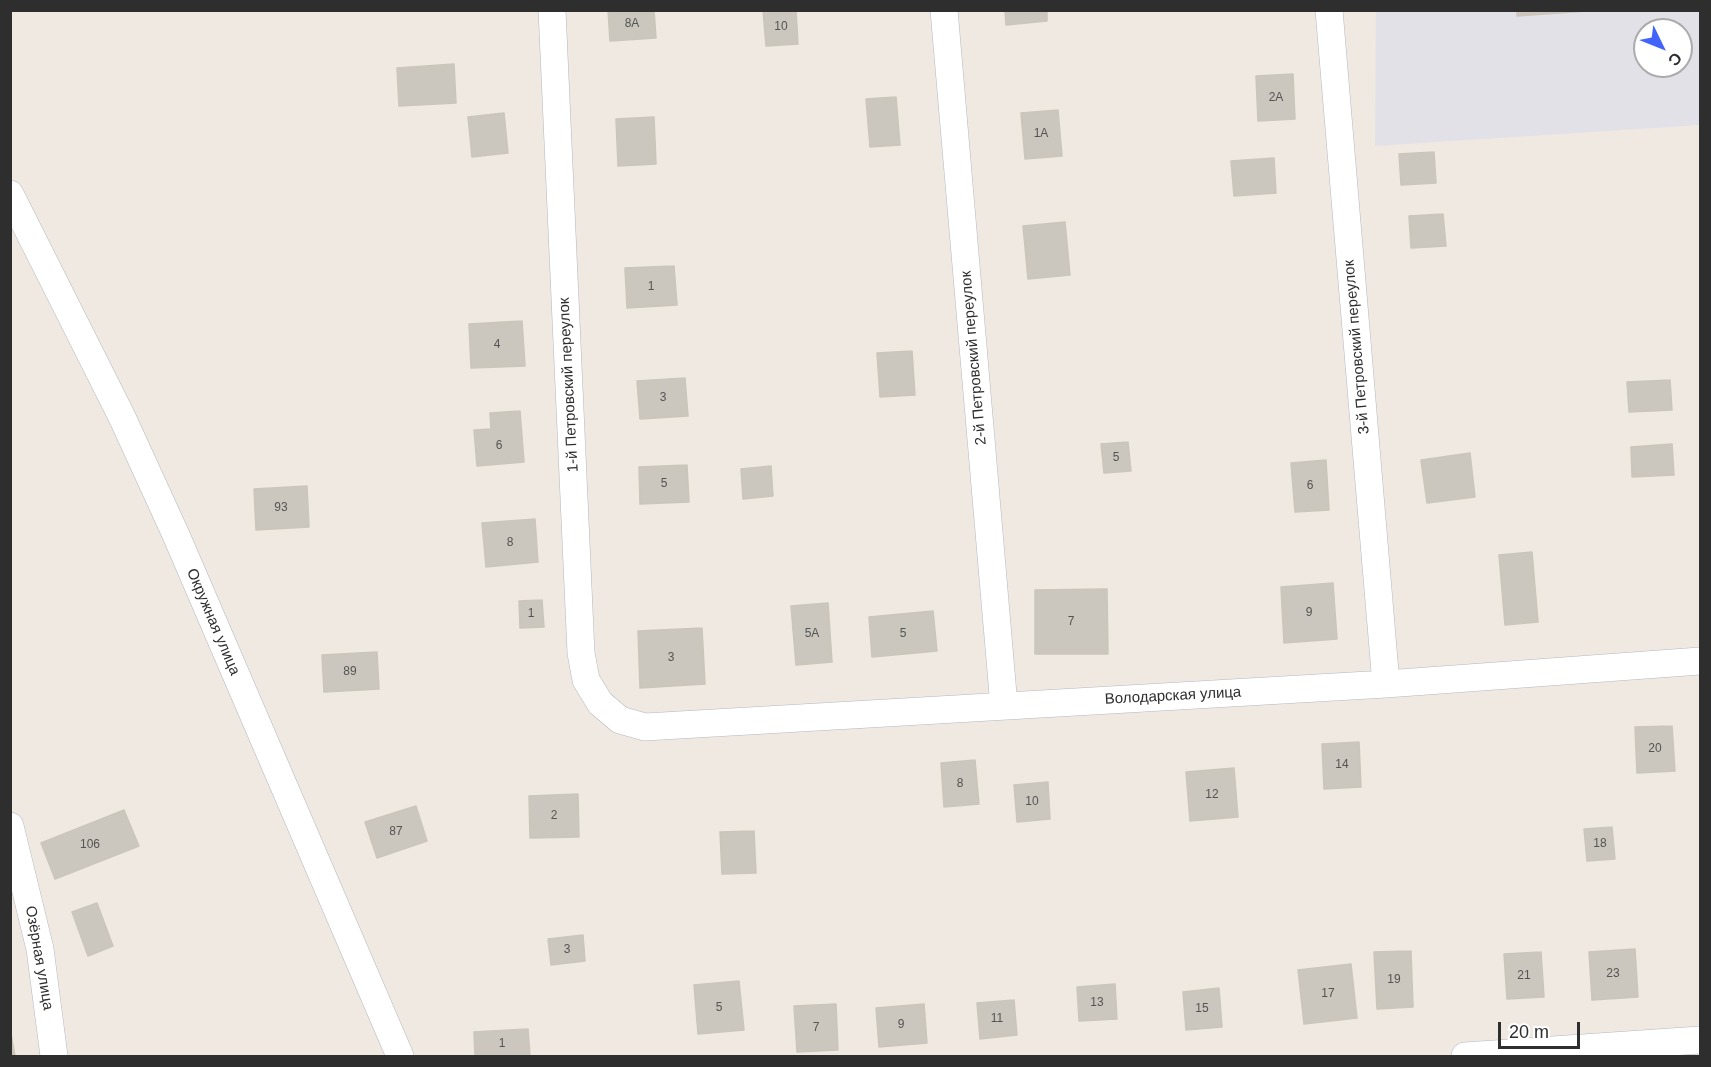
<!DOCTYPE html>
<html>
<head>
<meta charset="utf-8">
<style>
	body { margin:0 }
	#map { position:relative; width:1711px; height:1067px; overflow:hidden; background:#efe9e1; font-family:Helvetica,sans-serif }
	canvas { display:block }
	.frame { position:absolute; inset:0; border:12px solid #2e2e2e; pointer-events:none }
	.north { position:absolute; left:1633px; top:18px; width:60px; height:60px; box-sizing:border-box; background:#fff; border:2px solid #ababab; border-radius:50%; rotate:133deg; font-size:16px; font-weight:700; line-height:24px; text-align:center; color:#2e2e2e }
	.north::after { content:''; display:block; margin:auto; width:21px; height:27px; background:#4264fb; clip-path:polygon(50% 0,100% 100%,50% 72%,0 100%) }
	.scale { position:absolute; left:1498px; top:1022px; width:82px; height:27px; box-sizing:border-box; border:3px solid #2e2e2e; border-top:0; padding-left:8px; font-size:18px; line-height:21px; white-space:nowrap; color:#2e2e2e; -webkit-text-stroke:4px #fff; paint-order:stroke }
</style>
</head>
<body>
<div id="map">
<canvas width="1711" height="1067"></canvas>
<div class="frame"></div>
<div class="north">С</div>
<div class="scale">20 m</div>
</div>
<script>
const ctx = document.querySelector('canvas').getContext('2d');
ctx.lineJoin = 'round';
function fillPath(path, color) {
  ctx.fillStyle = color;
  ctx.fill(path, 'evenodd');
}
function shape(rows) {
  const path = new Path2D();
  for (const r of rows) {
    path.moveTo(r[0], r[1]);
    for (let i = 2; i < r.length; i += 2) path.lineTo(r[i], r[i + 1]);
  }
  return path;
}
function stroke(path, color, width, dash) {
  ctx.strokeStyle = color;
  ctx.lineWidth = width;
  ctx.lineCap = dash ? 'butt' : 'round';
  ctx.setLineDash(dash || []);
  ctx.stroke(path);
}
function label(font, color, halo, rows, align = 'center') {
  ctx.font = font + ' Helvetica,sans-serif';
  ctx.lineWidth = 4.5;
  ctx.setLineDash([]);
  ctx.textBaseline = 'middle';
  ctx.strokeStyle = halo;
  ctx.fillStyle = color;
  for (const [text, x, y, turn = 0] of rows) {
    ctx.save();
    ctx.translate(x, y);
    ctx.rotate((+turn || 0) * Math.PI / 180);
    ctx.textAlign = isNaN(turn) ? turn : align;
    if (halo) ctx.strokeText(text, 0, 0);
    ctx.fillText(text, 0, 0);
    ctx.restore();
  }
}
const industrial = shape([
	[1376,11,1700,11,1700,125,1375,146],
	[1645,30,1681,30,1681,66,1645,66]
]);
const building = shape([
	[608,10,654,10,656,38,610,41,608,10],
	[763,10,796,10,798,44,766,46,763,10],
	[1005,10,1047,10,1047,21,1006,25,1005,10],
	[1517,10,1601,10,1517,16,1517,10],
	[454,64,456,103,399,106,397,68,454,64],
	[1293,74,1295,119,1258,121,1256,76,1293,74],
	[896,97,900,145,870,147,866,99,896,97],
	[1058,110,1062,156,1025,159,1021,113,1058,110],
	[504,113,508,153,472,157,468,117,504,113],
	[654,117,656,164,618,166,616,119,654,117],
	[1434,152,1436,183,1401,185,1399,154,1434,152],
	[1274,158,1276,193,1234,196,1231,161,1274,158],
	[1443,214,1446,246,1411,248,1409,216,1443,214],
	[1065,222,1070,275,1028,279,1023,226,1065,222],
	[674,266,677,305,627,308,625,268,674,266],
	[522,321,525,366,471,368,469,324,522,321],
	[912,351,915,395,880,397,877,353,912,351],
	[685,378,688,416,640,419,637,381,685,378],
	[1670,380,1672,410,1629,412,1627,382,1670,380],
	[520,411,524,462,477,466,474,430,491,429,490,413,520,411],
	[1128,442,1131,471,1104,473,1101,444,1128,442],
	[1672,444,1674,475,1632,477,1631,447,1672,444],
	[1470,453,1475,497,1427,503,1421,460,1470,453],
	[1326,460,1329,510,1295,512,1291,463,1326,460],
	[687,465,689,502,640,504,639,467,687,465],
	[771,466,773,496,743,499,741,469,771,466],
	[307,486,309,527,256,530,254,489,307,486],
	[535,519,538,562,486,567,482,523,535,519],
	[1532,552,1538,622,1505,625,1499,555,1532,552],
	[1333,583,1337,639,1284,643,1281,587,1333,583],
	[1107,589,1108,654,1035,654,1035,590,1107,589],
	[542,600,544,627,520,628,519,601,542,600],
	[828,603,832,662,796,665,791,606,828,603],
	[933,611,937,651,872,657,869,617,933,611],
	[702,628,705,684,640,688,638,631,702,628],
	[377,652,379,689,324,692,322,655,377,652],
	[1672,726,1675,771,1637,773,1635,727,1672,726],
	[1359,742,1361,787,1324,789,1322,744,1359,742],
	[975,760,979,804,944,807,941,763,975,760],
	[1234,768,1238,817,1190,821,1186,772,1234,768],
	[1048,782,1050,819,1017,822,1014,785,1048,782],
	[578,794,579,837,530,838,529,796,578,794],
	[416,806,427,841,377,858,365,822,416,806],
	[124,810,139,846,55,879,41,843,124,810],
	[1612,827,1615,859,1587,861,1584,829,1612,827],
	[754,831,756,873,722,874,720,832,754,831],
	[97,903,113,946,88,956,72,912,97,903],
	[583,935,585,961,551,965,548,939,583,935],
	[1635,949,1638,997,1592,1000,1589,952,1635,949],
	[1411,951,1413,1007,1377,1009,1374,952,1411,951],
	[1541,952,1544,997,1507,999,1504,954,1541,952],
	[1351,964,1357,1018,1304,1024,1298,970,1351,964],
	[739,981,744,1030,698,1034,694,985,739,981],
	[1115,984,1117,1019,1079,1021,1077,987,1115,984],
	[1219,988,1222,1027,1186,1030,1183,992,1219,988],
	[1014,1000,1017,1035,980,1039,977,1003,1014,1000],
	[836,1004,838,1050,797,1052,794,1006,836,1004],
	[924,1004,927,1043,879,1047,876,1008,924,1004],
	[528,1029,530,1056,475,1056,474,1032,528,1029],
	[11,1034,15,1056,10,1056,11,1034]
]);
const minor = shape([
	[552,10,581,653,586,680,600,703,620,720,645,727,1386,684,1700,661],
	[944,10,1004,706],
	[1329,10,1386,684],
	[10,194,122,417,176,535,400,1056],
	[10,826,40,949,54,1056],
	[1465,1056,1700,1040]
]);
const numberNames = [
	["8А",632,24],
	["10",781,27],
	["2А",1276,98],
	["1А",1041,134],
	["1",651,287],
	["4",497,345],
	["3",663,398],
	["6",499,446],
	["5",1116,458],
	["5",664,484],
	["6",1310,486],
	["93",281,508],
	["8",510,543],
	["9",1309,613],
	["1",531,614],
	["7",1071,622],
	["5А",812,634],
	["5",903,634],
	["3",671,658],
	["89",350,672],
	["20",1655,749],
	["14",1342,765],
	["8",960,784],
	["12",1212,795],
	["10",1032,802],
	["2",554,816],
	["87",396,832],
	["18",1600,844],
	["106",90,845],
	["3",567,950],
	["23",1613,974],
	["21",1524,976],
	["19",1394,980],
	["17",1328,994],
	["13",1097,1003],
	["5",719,1008],
	["15",1202,1009],
	["11",997,1019],
	["9",901,1025],
	["7",816,1028],
	["1",502,1044]
];
const streetNames = [
	["3-й Петровский переулок",1357,347,-95],
	["2-й Петровский переулок",974,358,-95],
	["1-й Петровский переулок",569,385,-93],
	["Окружная улица",213,622,67],
	["Володарская улица",1173,696,-3],
	["Озёрная улица",39,958,80]
];
fillPath(industrial, '#e3e1e8');
fillPath(building, '#cbc7bf');
stroke(building, '#cbc5ba', 1.5);
stroke(minor, '#b4b7c1', 28);
stroke(minor, '#fff', 27);
label('12px', '#555452', null, numberNames);
label('15px', '#2e2e2e', '#fff', streetNames);
</script>
</body>
</html>
